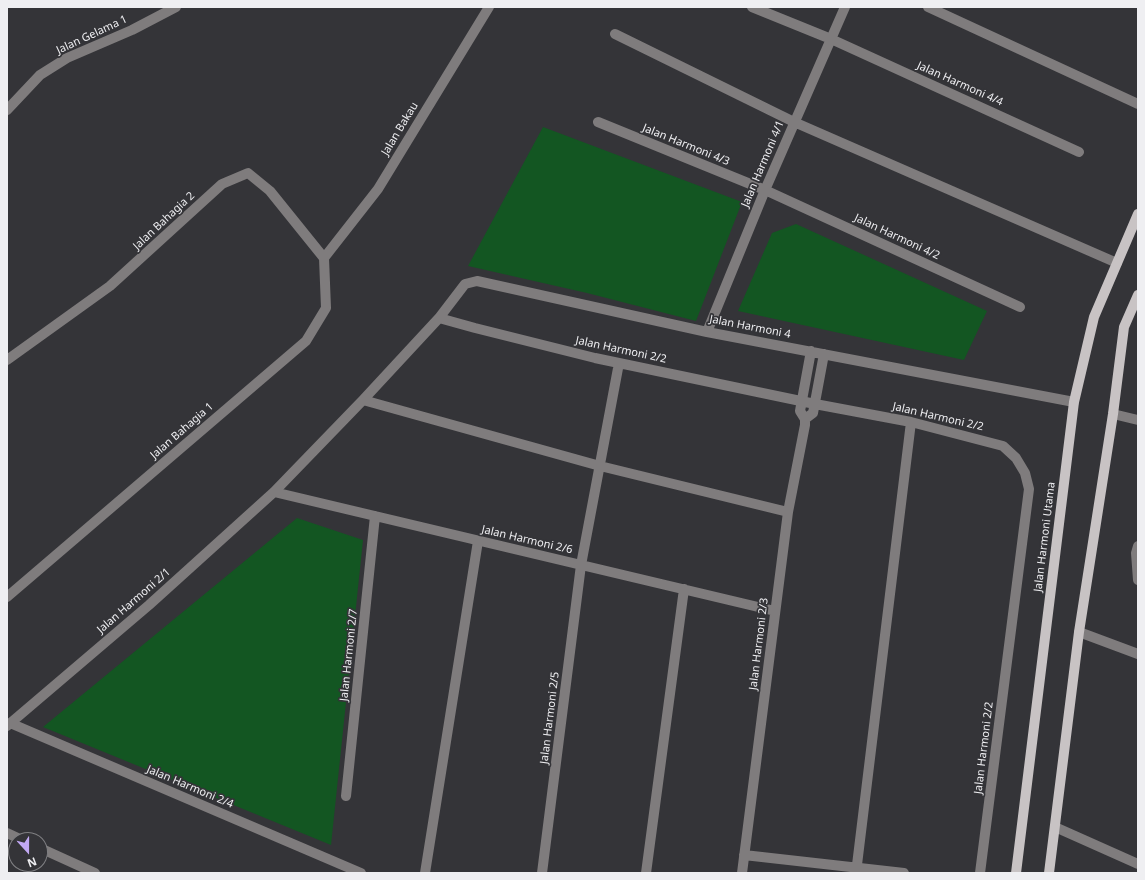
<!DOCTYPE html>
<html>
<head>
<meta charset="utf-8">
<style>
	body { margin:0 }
	#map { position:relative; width:1145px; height:880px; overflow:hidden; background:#343438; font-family:"Noto Sans",sans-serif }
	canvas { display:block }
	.frame { position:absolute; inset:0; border:8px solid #efeff2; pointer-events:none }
	.north { position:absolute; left:8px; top:832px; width:40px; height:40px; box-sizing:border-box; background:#343438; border:1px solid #7f7f82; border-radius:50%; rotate:159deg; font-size:11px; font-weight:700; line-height:16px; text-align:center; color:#efeff2 }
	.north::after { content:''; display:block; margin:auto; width:14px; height:18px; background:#c1a8f3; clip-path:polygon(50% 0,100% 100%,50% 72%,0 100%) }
</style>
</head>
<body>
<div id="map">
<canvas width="1145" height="880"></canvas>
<div class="frame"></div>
<div class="north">N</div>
</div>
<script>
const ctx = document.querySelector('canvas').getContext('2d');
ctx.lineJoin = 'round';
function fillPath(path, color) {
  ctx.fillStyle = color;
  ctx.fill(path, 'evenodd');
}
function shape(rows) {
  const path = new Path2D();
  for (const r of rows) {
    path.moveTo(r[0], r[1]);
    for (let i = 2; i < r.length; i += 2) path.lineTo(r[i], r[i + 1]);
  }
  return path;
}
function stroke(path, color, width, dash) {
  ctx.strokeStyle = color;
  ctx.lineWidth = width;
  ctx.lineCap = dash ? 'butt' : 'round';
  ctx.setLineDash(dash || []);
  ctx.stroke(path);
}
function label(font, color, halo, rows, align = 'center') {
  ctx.font = font + ' "Noto Sans",sans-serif';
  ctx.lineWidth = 3.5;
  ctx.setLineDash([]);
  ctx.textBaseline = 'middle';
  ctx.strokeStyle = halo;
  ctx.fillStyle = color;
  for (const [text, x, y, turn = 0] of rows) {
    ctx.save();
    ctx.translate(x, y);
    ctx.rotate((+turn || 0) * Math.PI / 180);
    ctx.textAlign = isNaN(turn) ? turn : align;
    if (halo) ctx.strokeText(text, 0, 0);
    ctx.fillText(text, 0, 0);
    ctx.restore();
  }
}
const green = shape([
	[543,127,742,202,696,321,587,293,468,266],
	[796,224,987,311,964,360,738,311,772,233],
	[297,518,363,540,331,845,43,727]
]);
const minor = shape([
	[752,7,831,39,1079,152],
	[928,7,1138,104],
	[615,34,794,122,1117,263],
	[7,110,40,75,67,58,132,30,176,7],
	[598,122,765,190,1020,307],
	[324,258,378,189,489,7],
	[439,318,475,328,595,358,815,404,911,422,1003,446,1016,458,1025,473,1029,489,980,873],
	[707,332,765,190,845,7],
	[7,360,110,286,222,184,248,173,270,191,324,258],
	[363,400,600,466,788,512],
	[1113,414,1138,420],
	[805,419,813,413,824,354],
	[274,492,775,611],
	[1138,546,1136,553,1138,580],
	[7,597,306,341,326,308,324,258],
	[1079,632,1138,654],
	[10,723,361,873],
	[7,726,149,605,274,492,363,400,439,318,465,284,477,281,707,332,1074,402],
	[346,796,375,516],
	[1055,827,1138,864],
	[7,833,22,840],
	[40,848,95,873],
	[744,855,904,873],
	[425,873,478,541],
	[542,873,581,565,619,363],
	[646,873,684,589],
	[742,873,788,512,805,425,805,419,800,411,811,351],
	[856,873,911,422]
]);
const major = shape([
	[1016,873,1074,402,1094,317,1138,214],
	[1049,873,1079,632,1113,414,1124,327,1138,295]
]);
const streetNames = [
	["Jalan Gelama 1",92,35,-25],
	["Jalan Harmoni 4/4",960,84,24],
	["Jalan Bakau",400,129,-59],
	["Jalan Harmoni 4/3",686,145,22],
	["Jalan Harmoni 4/1",763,164,-67],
	["Jalan Bahagia 2",164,221,-43],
	["Jalan Harmoni 4/2",897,237,25],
	["Jalan Harmoni 4",750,327,11],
	["Jalan Harmoni 2/2",621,350,12],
	["Jalan Harmoni 2/2",938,417,13],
	["Jalan Bahagia 1",182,431,-41],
	["Jalan Harmoni Utama",1045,537,-83],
	["Jalan Harmoni 2/6",527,540,13],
	["Jalan Harmoni 2/1",134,601,-41],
	["Jalan Harmoni 2/3",759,644,-83],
	["Jalan Harmoni 2/7",349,655,-84],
	["Jalan Harmoni 2/5",550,718,-83],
	["Jalan Harmoni 2/2",984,748,-83],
	["Jalan Harmoni 2/4",190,787,23]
];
fillPath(green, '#135622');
stroke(minor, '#7f7c7d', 10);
stroke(major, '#c8c3c4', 10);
label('11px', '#efeff2', '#343438', streetNames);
</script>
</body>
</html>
